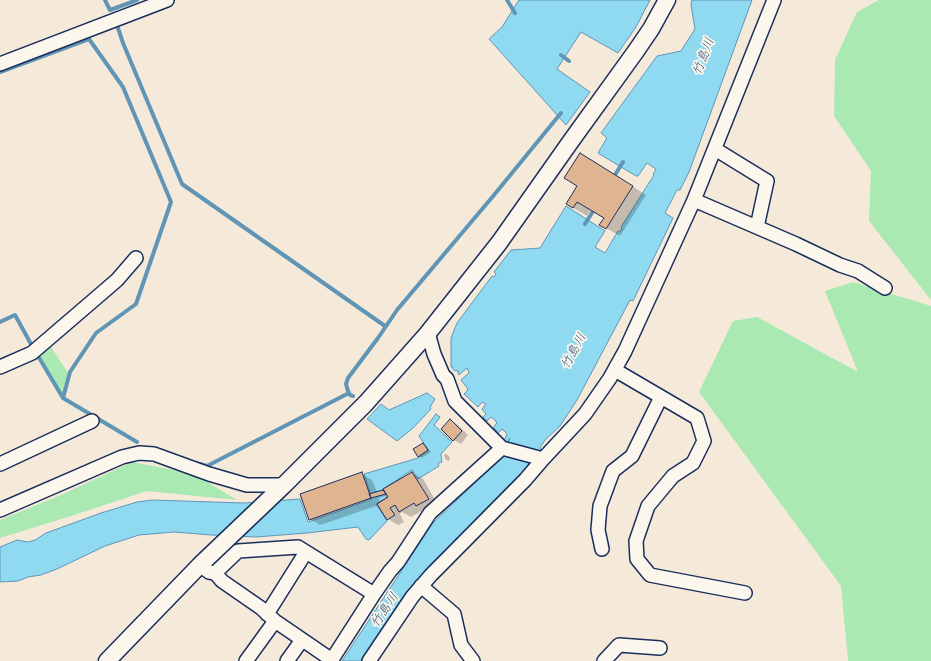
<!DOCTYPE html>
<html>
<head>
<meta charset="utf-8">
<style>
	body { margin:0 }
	canvas { display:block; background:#f5eada }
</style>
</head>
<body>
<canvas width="931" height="661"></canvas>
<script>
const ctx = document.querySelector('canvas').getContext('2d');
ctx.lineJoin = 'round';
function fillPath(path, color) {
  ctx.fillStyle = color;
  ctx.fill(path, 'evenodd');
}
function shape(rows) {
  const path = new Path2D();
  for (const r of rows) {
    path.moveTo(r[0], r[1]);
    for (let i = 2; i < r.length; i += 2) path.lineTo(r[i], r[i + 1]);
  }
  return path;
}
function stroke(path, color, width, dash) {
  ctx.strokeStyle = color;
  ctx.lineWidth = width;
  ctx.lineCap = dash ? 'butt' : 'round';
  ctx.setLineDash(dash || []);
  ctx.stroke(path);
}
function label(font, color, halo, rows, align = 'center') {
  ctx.font = font + ' Kalam,"Klee One",sans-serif';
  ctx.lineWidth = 3.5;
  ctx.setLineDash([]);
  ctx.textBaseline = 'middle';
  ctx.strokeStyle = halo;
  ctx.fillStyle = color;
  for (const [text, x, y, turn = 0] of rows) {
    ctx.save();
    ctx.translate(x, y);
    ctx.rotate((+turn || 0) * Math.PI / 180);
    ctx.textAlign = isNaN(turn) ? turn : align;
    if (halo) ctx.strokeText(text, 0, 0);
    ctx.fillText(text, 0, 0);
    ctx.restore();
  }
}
const green = shape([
	[879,0,931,0,931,300,869,221,871,171,834,116,835,60,857,12],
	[853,282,931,306,931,661,848,661,841,586,699,392,733,321,757,317,858,372,825,291],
	[51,347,68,373,62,394,39,356],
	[132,462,194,474,237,500,147,491,71,516,0,538,0,520,61,495]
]);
const water = shape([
	[519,0,650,0,636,27,618,53,581,32,557,69,590,92,566,125,489,39,502,27,519,0],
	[692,0,752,0,689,172,680,190,677,190,665,213,673,218,633,301,630,300,577,400,560,426,545,440,540,448,541,449,529,467,416,581,374,643,364,661,342,661,433,523,503,456,510,444,508,443,510,438,507,443,504,441,507,434,502,429,497,434,497,431,494,428,492,429,497,423,494,419,491,417,487,421,483,417,486,414,482,409,486,404,482,402,478,407,464,394,467,391,468,389,461,380,469,373,467,368,459,375,457,370,455,371,452,368,453,367,451,367,451,338,457,323,492,276,494,277,496,274,494,272,511,250,540,248,566,206,605,231,595,247,605,253,618,231,621,231,622,228,621,227,654,175,653,174,656,169,647,163,638,176,636,176,598,153,607,138,601,133,657,56,681,51,695,29,691,5,692,0],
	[427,393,435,399,430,407,431,409,413,428,397,441,367,419,381,404,389,410,427,393],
	[436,414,440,417,434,425,452,442,441,454,442,462,438,463,439,466,418,479,412,470,383,489,387,497,376,504,387,521,369,540,366,539,358,527,307,533,256,537,211,535,174,532,139,535,105,546,57,569,41,575,28,577,18,581,0,582,0,547,17,540,28,542,35,540,46,533,101,513,137,502,152,500,244,503,300,499,308,522,372,499,364,474,418,458,429,451,419,436,436,414]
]);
const shadow = shape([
	[594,162,646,195,620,236,601,225,605,218,591,209,587,216,567,204],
	[450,421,457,424,468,435,461,444,454,440],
	[423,444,426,446,431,452,422,458,419,456],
	[444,454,446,454,449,456,450,460,448,461,445,459],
	[412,473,423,479,438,505,427,512,424,510,411,517,402,512,400,514,404,522,398,525,388,519,379,505,320,525,310,519,362,474,372,480,377,492,385,490],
	[388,495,389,498,380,503,379,498]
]);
const stream = shape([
	[105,0,110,10,137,0],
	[507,0,515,13],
	[118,28,123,43,182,184,385,326],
	[561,55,569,61],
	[0,72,89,39,123,87,171,202,136,304,96,333,70,372,63,398],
	[613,178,623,162],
	[585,224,595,208],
	[0,322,15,315,31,344],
	[38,356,63,398,137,442],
	[353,396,350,395,348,391,346,384,348,378,378,338,397,310,494,195,561,113],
	[196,463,207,466,349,393]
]);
const building = shape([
	[580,153,633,186,606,229,599,225,604,218,577,202,573,208,566,204,577,186,564,178,580,153],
	[450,419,462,431,453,441,441,429,450,419],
	[423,443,428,450,418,457,413,449,423,443],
	[362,472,371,498,309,520,300,494,362,472],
	[412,472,429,499,416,506,414,503,399,512,395,505,390,508,395,515,387,520,377,504,388,497,383,489,412,472],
	[383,490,386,494,371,498,369,494,383,490]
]);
const minor = shape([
	[0,64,167,0],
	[715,149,767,181,757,227],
	[694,200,796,244,840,265,858,271,885,288],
	[0,367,32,353,117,280,136,258],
	[615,370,697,418,704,441,693,463,673,476,648,506,636,541,637,559,650,575,745,593],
	[543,459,585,414,610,378,625,351,694,200,774,0],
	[0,464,92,421],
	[0,510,122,457,139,453,154,454,209,474,247,485,284,485],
	[602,549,598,530,600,506,613,471,632,456,661,397],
	[200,565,209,572,215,573,222,581,261,608,275,621,332,660],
	[215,573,238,551,298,547,306,552],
	[421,586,454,614,461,645,473,661],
	[267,614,306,552,374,594],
	[246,661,275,621],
	[287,661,302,640],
	[331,661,374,594,390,571,398,562,430,513,502,448],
	[369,661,412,597,431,575,525,480,543,459,502,448,455,401,447,379,443,375,434,354,428,333],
	[604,661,619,645,660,648]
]);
const tertiary = shape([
	[107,661,200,565,284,485,366,403,428,333,499,243,571,141,636,51,651,29,667,0]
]);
const waterNames = [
	["竹島川",705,57,-69],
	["竹島川",575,352,-61],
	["竹島川",386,611,-56]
];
fillPath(green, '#aae9b2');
fillPath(water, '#8fd9f1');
stroke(water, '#6195b6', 1);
fillPath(shadow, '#0003');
stroke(stream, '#6195b6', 4);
fillPath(building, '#dfb490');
stroke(building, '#1b2f5e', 1);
stroke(minor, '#1b2f5e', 16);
stroke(tertiary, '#1b2f5e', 19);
stroke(minor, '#fbf7ec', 13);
stroke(tertiary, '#fbf7ec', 16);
label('italic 13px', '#385a83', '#fbf7ec', waterNames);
</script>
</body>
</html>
